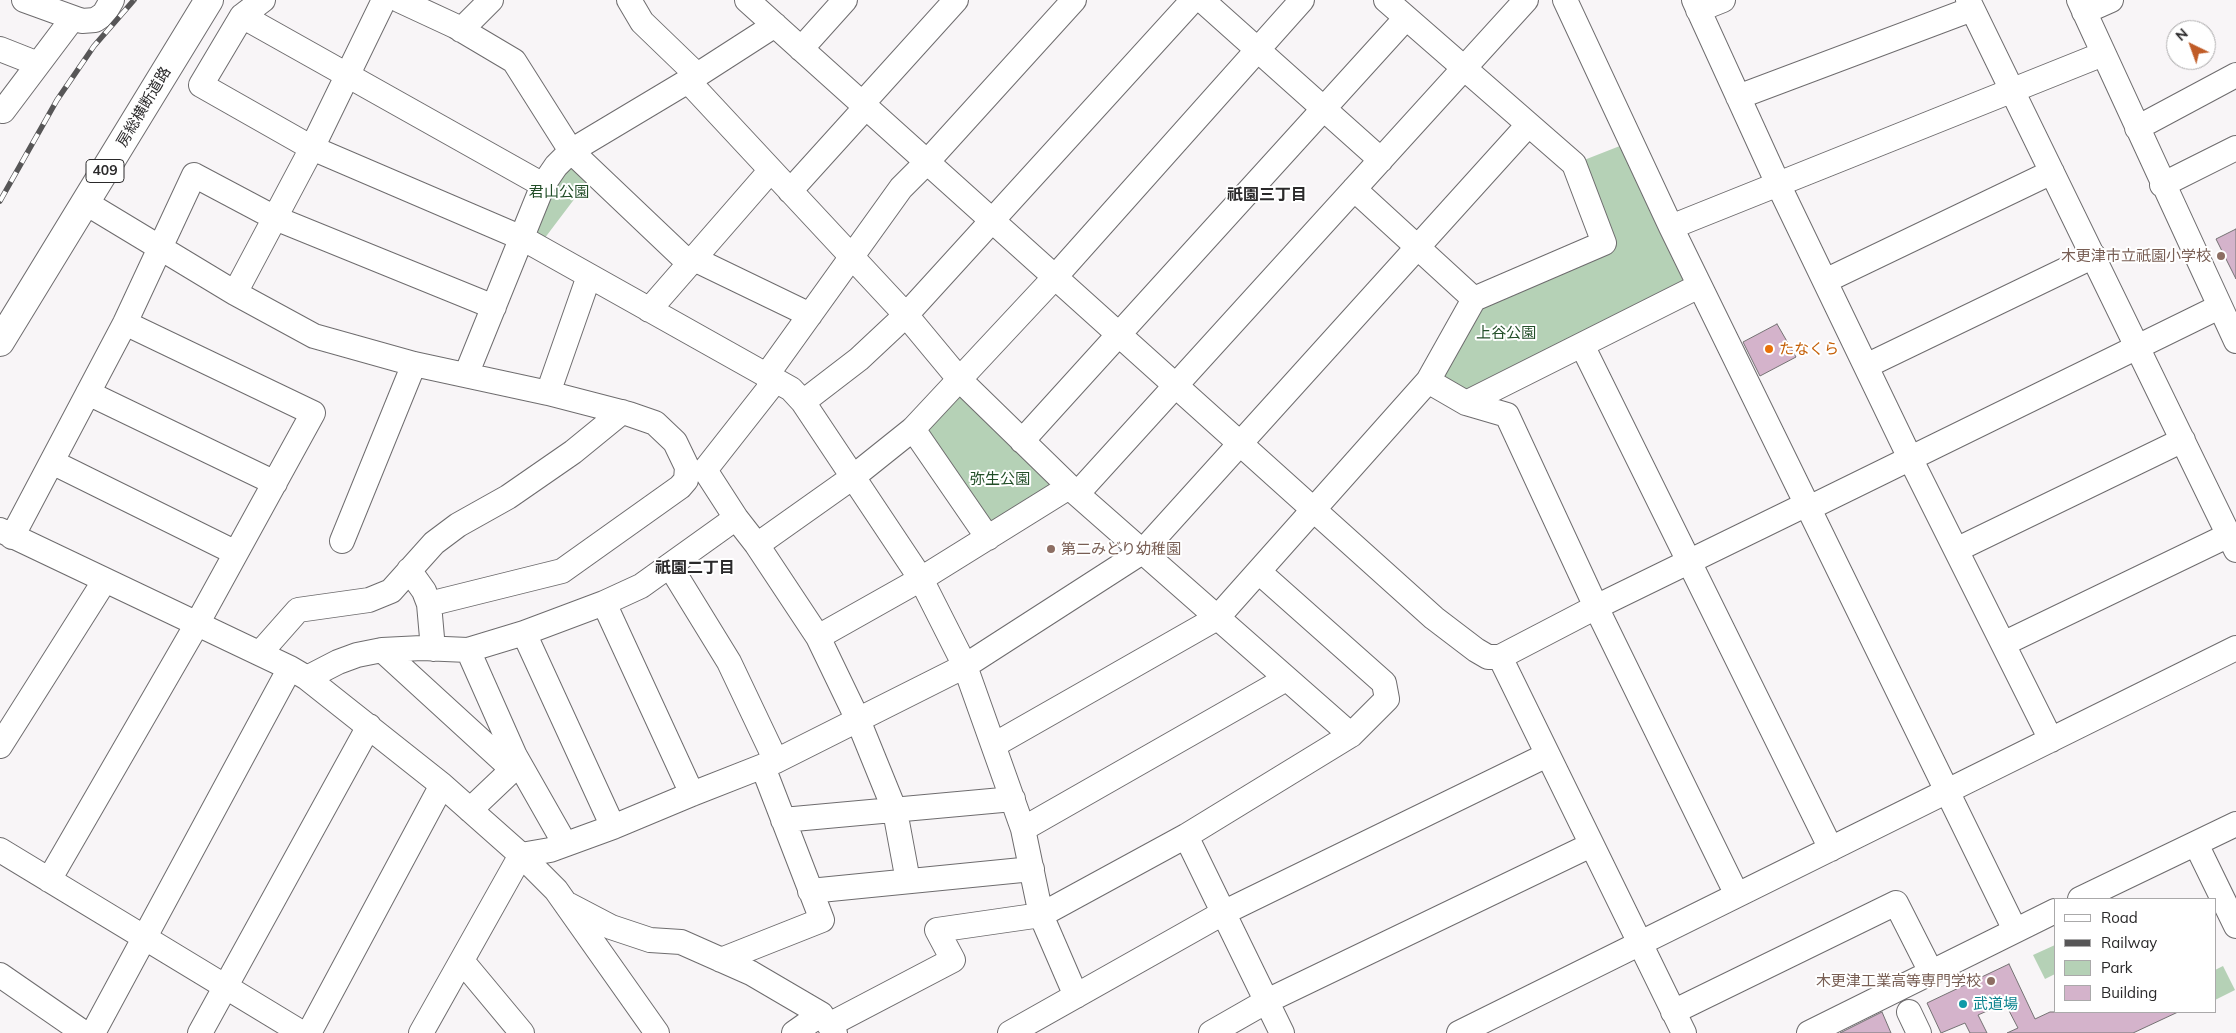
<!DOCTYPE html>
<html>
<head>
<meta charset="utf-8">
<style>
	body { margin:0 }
	#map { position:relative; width:2236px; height:1033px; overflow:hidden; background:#f8f5f7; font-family:Mulish,sans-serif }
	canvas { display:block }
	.legend { position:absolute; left:2054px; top:898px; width:162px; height:115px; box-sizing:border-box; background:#fff; border:1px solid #aaa9aa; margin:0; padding:6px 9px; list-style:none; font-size:15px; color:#2a292a }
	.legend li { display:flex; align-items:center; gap:10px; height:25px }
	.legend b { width:25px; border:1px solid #aaa9aa }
	.north { position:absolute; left:2166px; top:20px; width:50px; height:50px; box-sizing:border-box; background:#fff; border:1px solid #aaa9aa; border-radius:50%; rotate:318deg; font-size:14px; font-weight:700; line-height:20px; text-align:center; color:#2a292a }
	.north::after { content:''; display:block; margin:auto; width:18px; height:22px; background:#c05c27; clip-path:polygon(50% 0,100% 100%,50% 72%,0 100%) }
</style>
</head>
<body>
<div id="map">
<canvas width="2236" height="1033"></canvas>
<ul class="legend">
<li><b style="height:6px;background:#fff"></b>Road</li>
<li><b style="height:6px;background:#575657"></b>Railway</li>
<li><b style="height:14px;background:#b5d1b6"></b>Park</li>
<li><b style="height:14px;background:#d4b3cb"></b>Building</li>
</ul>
<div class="north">N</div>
</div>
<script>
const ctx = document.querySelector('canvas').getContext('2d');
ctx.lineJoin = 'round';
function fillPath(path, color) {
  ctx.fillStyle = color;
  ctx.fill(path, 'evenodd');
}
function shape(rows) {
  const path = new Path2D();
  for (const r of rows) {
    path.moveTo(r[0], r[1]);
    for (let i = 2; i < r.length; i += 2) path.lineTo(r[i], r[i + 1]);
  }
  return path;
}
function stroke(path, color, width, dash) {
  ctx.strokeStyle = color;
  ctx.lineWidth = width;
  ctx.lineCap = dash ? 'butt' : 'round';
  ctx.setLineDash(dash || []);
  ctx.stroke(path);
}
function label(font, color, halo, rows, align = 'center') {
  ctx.font = font + ' Mulish,"Noto Sans JP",sans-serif';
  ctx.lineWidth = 4;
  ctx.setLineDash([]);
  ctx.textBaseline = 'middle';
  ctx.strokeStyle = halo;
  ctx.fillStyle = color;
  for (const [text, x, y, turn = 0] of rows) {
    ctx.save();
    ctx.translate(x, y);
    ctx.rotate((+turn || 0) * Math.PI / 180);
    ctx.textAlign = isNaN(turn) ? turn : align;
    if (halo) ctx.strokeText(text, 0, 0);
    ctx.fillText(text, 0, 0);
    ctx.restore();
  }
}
const green = shape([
	[1630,142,1699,286,1466,403,1428,381,1474,299,1604,243,1574,164],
	[571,151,594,173,538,247,522,238],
	[960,380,1069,487,988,538,913,429],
	[2055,945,2055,974,2045,979,2033,955],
	[2223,966,2235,990,2215,1000,2215,970]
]);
const building = shape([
	[2236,229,2236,279,2216,239,2236,229],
	[1777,324,1796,357,1760,376,1743,342,1777,324],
	[2009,964,2035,1019,2050,1012,2178,1012,2133,1033,2007,1033,2018,1028,2005,1003,1978,1015,1987,1033,1970,1033,1965,1023,1941,1033,1927,1003,2009,964],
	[1882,1012,1891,1033,1840,1033,1882,1012]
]);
const minor = shape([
	[24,0,82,21,95,20,104,14,112,0],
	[263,0,242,16,201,85,312,148,522,238,791,389,803,402,921,579,965,666,1023,829,1041,915,1076,996],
	[399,0,455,26,514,61,571,151,690,264],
	[629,0,642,22,697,75],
	[747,0,1434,618,1476,650,1488,657,1500,657,1596,607,1807,504],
	[1202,0,1381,160],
	[1565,0,1671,227,2015,930],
	[1694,0,1778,184,1910,458,2051,740],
	[1968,0,2236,550],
	[2079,0,2236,341],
	[1698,10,1723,0],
	[2084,12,2111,0],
	[242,16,543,185],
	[461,30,491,0],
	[0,49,38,64],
	[801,49,845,0],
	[688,81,906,315,960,380,1077,494,1351,735],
	[1738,97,1972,9],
	[862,104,956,0],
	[0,109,3,111,73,18],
	[2137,128,2236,75],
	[2162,185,2236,148],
	[1354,189,1474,299],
	[790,191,866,107],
	[86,203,235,293,314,336,414,364,548,393,629,414,655,423,675,442,687,467,686,480,680,487,562,571,429,604],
	[1671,227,2103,54],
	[694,259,810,315],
	[1825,281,2052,172],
	[235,293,312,148,384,0],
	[649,310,771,170],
	[1582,345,1831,849],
	[1866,366,2094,256],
	[466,375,543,185,556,166,571,151,688,81,775,25],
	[766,376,901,188,927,162,1074,0],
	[775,381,705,470,736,518,757,545,818,637,858,720,895,811,908,881],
	[1428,381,1466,403,1507,415,1596,607,1737,895],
	[88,393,275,483],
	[548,393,589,276],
	[803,402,859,359,906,315,1193,0],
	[1466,403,1699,286],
	[913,429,988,538],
	[1022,441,1406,18],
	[52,462,236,553],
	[1077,494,1526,0],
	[1809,508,2219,307],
	[0,530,290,668,307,678,442,785,521,855,556,890,657,1033],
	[12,537,125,323,194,175,275,218,494,307],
	[342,541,414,364],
	[757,545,853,477,913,429,1055,277,1302,0],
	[1956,550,2183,440],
	[670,566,729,662,776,761],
	[409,570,424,591,429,604,433,649],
	[604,603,692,794],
	[524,633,613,827],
	[818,637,921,579,1069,487],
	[2003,644,2229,535],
	[382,650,511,768],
	[468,650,515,756,565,844],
	[260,653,298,610,369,600,391,591,434,543,458,525,508,497,573,452,622,412],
	[1500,657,1684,1033],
	[307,678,338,662,357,655,382,650,422,648,468,650,524,633,604,603,641,586,736,518],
	[994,745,1217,618,1428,381,1474,299,1604,243,1574,164,1386,0],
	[0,746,105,580],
	[470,810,509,773,515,756],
	[783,820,1013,799],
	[1023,829,1286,679],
	[1186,836,1282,1033],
	[2196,844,2236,926],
	[0,850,302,1033],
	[49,880,197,624,313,413,125,323],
	[810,891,1032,869],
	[2080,899,2236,824],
	[569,905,611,927,650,940,681,942,751,973,821,1014,835,1033],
	[721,960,822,920,763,767],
	[462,961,522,1033],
	[0,975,84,1033],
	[1673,1012,1896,903,1931,972],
	[1909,1012,1919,1033],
	[829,1025,953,960,937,930,1041,915,1186,836,1351,735,1387,699,1384,683,1259,572],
	[93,1033,290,668],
	[200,1033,369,726],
	[309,1033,442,785],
	[421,1033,521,855,550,850,613,827,692,794,776,761,965,666,1142,552,1528,125],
	[794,1033,821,1014],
	[1010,1033,1223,913,1547,755],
	[1211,1033,1267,1001,1591,845],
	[1459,1033,2236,648],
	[1809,1033,2055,911]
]);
const highway = shape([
	[0,342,209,0]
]);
const rail = shape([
	[0,201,57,100,94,46,134,0]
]);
const markers = [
	[2221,256,5,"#8d6e63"],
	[1769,349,5,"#e8710a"],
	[1051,549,5,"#8d6e63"],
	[1991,981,5,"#8d6e63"],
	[1963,1004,5,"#0f9aa8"]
];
const shields = [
	[105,171,38]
];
const shieldNames = [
	["409",105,171]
];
const streetNames = [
	["房総横断道路",144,107,-59]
];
const parkNames = [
	["君山公園",559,192],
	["上谷公園",1506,333],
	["弥生公園",1000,479]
];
const educationNames = [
	["木更津市立祇園小学校",2211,256],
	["第二みどり幼稚園",1061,549,"left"],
	["木更津工業高等専門学校",1981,981]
];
const foodNames = [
	["たなくら",1779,349]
];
const cultureNames = [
	["武道場",1973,1004]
];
const neighbourhoodNames = [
	["祇園三丁目",1267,195],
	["祇園二丁目",695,568]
];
fillPath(green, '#b5d1b6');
fillPath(building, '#d4b3cb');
stroke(building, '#747273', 1);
stroke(minor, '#6e6c6e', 26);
stroke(highway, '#6e6c6e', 30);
stroke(minor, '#fff', 24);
stroke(highway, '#fff', 28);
stroke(rail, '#575657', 5.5);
stroke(rail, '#fff', 4, [11]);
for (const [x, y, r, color] of markers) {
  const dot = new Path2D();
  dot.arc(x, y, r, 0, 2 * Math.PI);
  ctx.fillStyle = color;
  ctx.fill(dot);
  stroke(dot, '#fff', 2);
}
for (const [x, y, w] of shields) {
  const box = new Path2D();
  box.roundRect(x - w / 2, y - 11.5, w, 23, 4);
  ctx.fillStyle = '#fff';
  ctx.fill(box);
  stroke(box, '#2a292a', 1);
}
label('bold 14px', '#2a292a', null, shieldNames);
label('15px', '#2a292a', '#fff', streetNames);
label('15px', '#224e28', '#fff', parkNames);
label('15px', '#785e54', '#fff', educationNames, 'right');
label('15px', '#c56008', '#fff', foodNames, 'left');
label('15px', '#0d838f', '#fff', cultureNames, 'left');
label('bold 16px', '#2a292a', '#fff', neighbourhoodNames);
</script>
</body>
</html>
